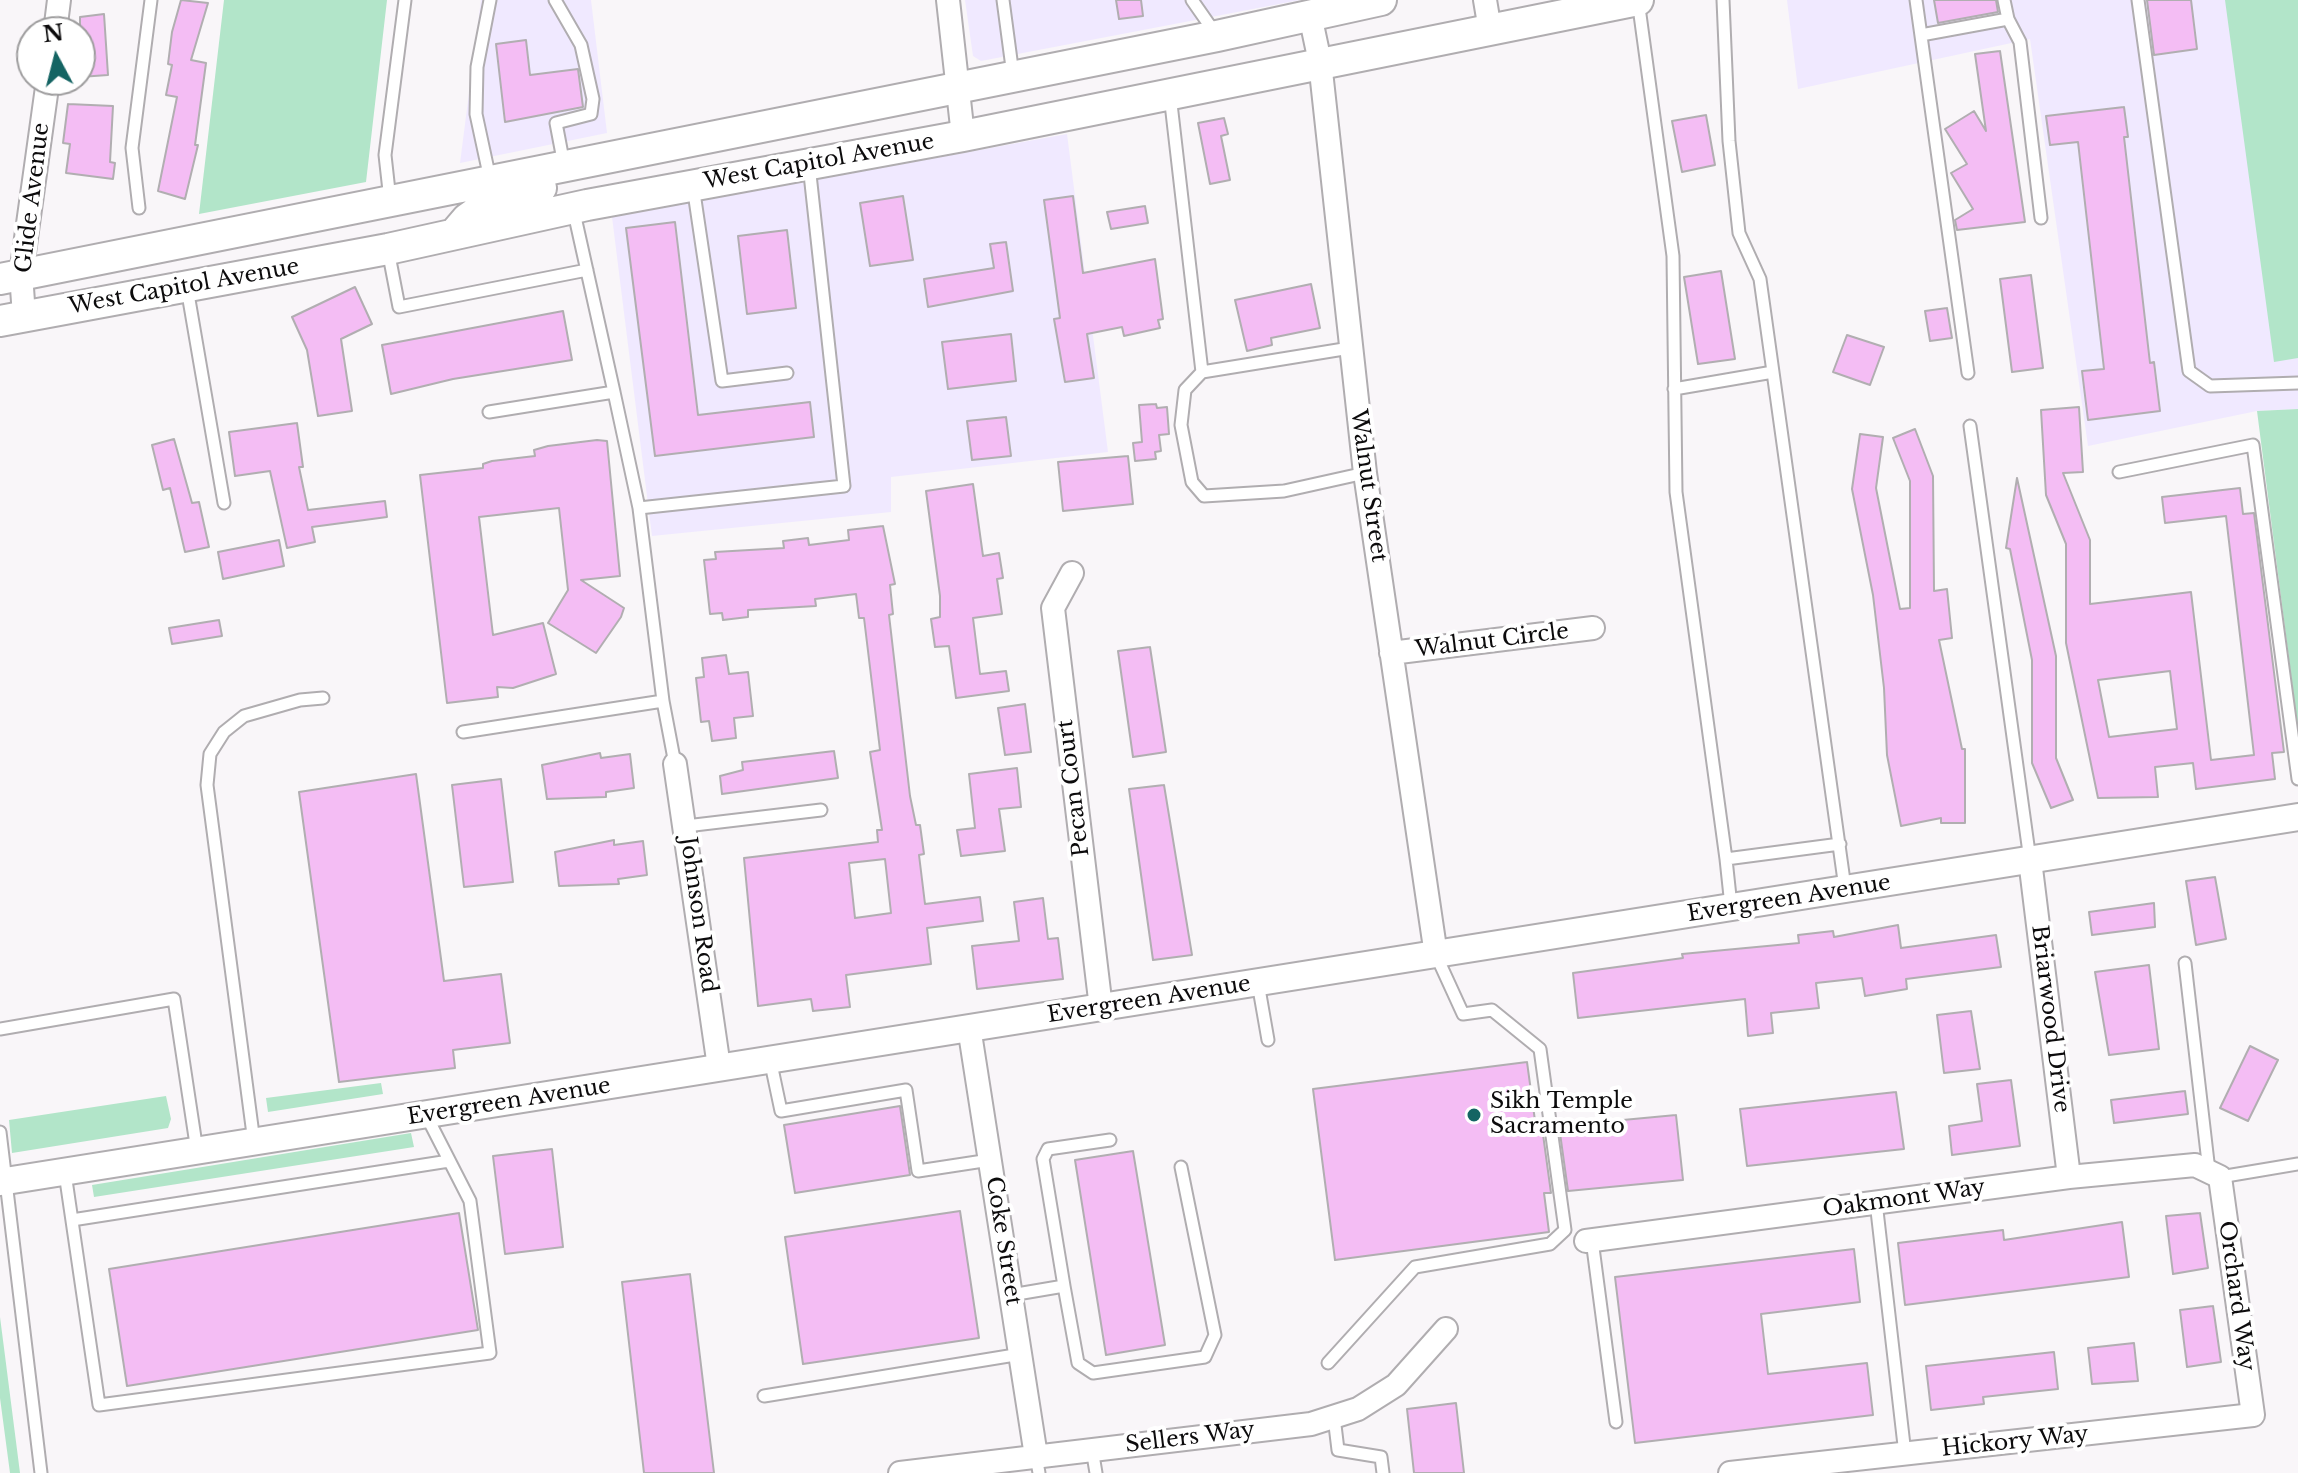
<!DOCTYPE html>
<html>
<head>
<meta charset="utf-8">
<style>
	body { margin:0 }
	#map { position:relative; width:2298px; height:1473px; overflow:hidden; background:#f9f6f9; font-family:"Libre Baskerville",serif }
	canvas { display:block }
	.north { position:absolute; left:16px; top:16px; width:80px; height:80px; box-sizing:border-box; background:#fff; border:2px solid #9e9d9e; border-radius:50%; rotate:353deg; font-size:22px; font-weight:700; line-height:32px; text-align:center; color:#0c0b0c }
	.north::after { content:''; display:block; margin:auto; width:28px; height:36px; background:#146463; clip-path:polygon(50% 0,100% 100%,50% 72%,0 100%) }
</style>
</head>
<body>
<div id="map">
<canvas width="2298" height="1473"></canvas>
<div class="north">N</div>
</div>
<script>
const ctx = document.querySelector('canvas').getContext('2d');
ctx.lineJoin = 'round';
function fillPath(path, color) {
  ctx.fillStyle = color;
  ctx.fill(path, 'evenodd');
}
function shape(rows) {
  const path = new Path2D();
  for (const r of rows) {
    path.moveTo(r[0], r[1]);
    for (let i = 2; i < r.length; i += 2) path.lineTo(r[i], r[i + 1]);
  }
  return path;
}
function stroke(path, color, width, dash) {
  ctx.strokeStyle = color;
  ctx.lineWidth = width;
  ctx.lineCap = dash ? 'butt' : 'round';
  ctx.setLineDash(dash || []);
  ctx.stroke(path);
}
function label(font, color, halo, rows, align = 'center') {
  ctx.font = font + ' "Libre Baskerville",serif';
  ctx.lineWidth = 8;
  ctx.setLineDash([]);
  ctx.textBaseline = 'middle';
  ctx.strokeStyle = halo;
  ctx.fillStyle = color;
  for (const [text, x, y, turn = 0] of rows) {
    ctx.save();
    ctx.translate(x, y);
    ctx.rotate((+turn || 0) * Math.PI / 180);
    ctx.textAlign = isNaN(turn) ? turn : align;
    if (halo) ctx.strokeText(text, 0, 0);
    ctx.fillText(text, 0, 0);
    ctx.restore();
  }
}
const commercial = shape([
	[481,0,591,0,607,133,460,163],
	[965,0,1300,0,981,61,973,56],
	[1787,0,2298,0,2298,409,2257,411,2088,446,2030,39,1798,89],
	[1067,134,1108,452,891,477,891,512,652,536,612,217]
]);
const green = shape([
	[224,0,387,0,366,182,199,214],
	[2225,0,2298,0,2298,358,2274,362],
	[2298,409,2298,729,2257,411],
	[381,1083,383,1094,268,1112,266,1098],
	[166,1096,171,1119,168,1128,12,1153,9,1120],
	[411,1133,414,1147,94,1197,92,1185],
	[0,1317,4,1348,20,1473,10,1473,0,1398]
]);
const building = shape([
	[181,0,208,3,191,60,206,63,195,145,198,145,185,199,158,191,177,97,166,95,172,65,168,64,172,32,181,0],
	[1116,0,1141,0,1143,16,1119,19,1116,0],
	[1934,0,1996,0,1998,12,1938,23,1934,0],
	[2147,0,2191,0,2197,49,2154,55,2147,0],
	[104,14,108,75,80,77,80,17,104,14],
	[526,40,530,75,578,69,583,107,505,122,496,44,526,40],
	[2000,51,2025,222,1957,230,1955,220,1973,209,1951,173,1967,164,1945,129,1974,111,1986,131,1975,54,2000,51],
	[68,104,113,106,110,162,115,163,113,179,66,173,70,144,63,143,68,104],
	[2124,107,2128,137,2124,137,2150,363,2154,362,2160,411,2088,420,2082,371,2104,369,2078,142,2050,145,2046,116,2124,107],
	[1706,115,1715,165,1682,172,1672,121,1706,115],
	[1224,118,1228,134,1221,136,1230,180,1210,184,1198,123,1224,118],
	[903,196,913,260,870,266,860,203,903,196],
	[1073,196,1083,273,1155,259,1163,319,1158,320,1160,328,1124,336,1122,327,1087,334,1094,378,1065,382,1054,319,1060,318,1044,200,1073,196],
	[1145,206,1148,223,1111,229,1107,212,1145,206],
	[675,222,698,415,810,402,814,437,655,456,626,228,675,222],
	[787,230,796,308,747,314,738,236,787,230],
	[1006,242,1013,291,928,307,924,279,994,268,990,244,1006,242],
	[1721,271,1735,359,1698,364,1684,277,1721,271],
	[2031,275,2043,368,2012,372,2000,279,2031,275],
	[1311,284,1320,328,1271,338,1272,345,1247,351,1235,300,1311,284],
	[355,287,372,324,341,339,352,411,318,416,307,350,292,317,355,287],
	[1947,308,1952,338,1930,341,1925,311,1947,308],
	[563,311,572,360,453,379,391,394,382,345,563,311],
	[1011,334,1016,381,948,389,942,342,1011,334],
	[1847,335,1884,347,1870,385,1833,372,1847,335],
	[1156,404,1157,408,1167,407,1169,434,1159,435,1161,451,1155,452,1156,459,1135,461,1133,443,1142,442,1139,405,1156,404],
	[2079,407,2083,472,2063,473,2090,540,2090,604,2191,592,2211,760,2254,755,2226,516,2165,523,2162,497,2240,488,2243,514,2254,513,2284,752,2272,753,2275,779,2196,789,2193,763,2155,767,2158,797,2098,798,2066,643,2066,544,2046,495,2041,410,2079,407],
	[2170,671,2177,729,2109,737,2098,680,2170,671],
	[1006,417,1011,456,972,460,967,421,1006,417],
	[297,423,303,467,299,467,308,510,385,501,387,517,312,527,315,542,287,548,270,471,235,476,229,432,297,423],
	[1915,429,1933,476,1934,591,1947,589,1952,638,1939,640,1962,749,1965,749,1965,823,1941,823,1941,818,1901,826,1887,755,1884,688,1873,595,1852,489,1860,434,1883,437,1876,488,1900,609,1910,608,1910,481,1893,438,1915,429],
	[174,439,192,503,199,502,209,547,185,552,170,488,163,490,152,445,174,439],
	[597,440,607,441,620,576,581,580,624,608,621,617,596,653,548,623,568,590,559,508,479,517,493,635,543,623,556,674,513,688,497,687,498,697,447,703,420,475,483,468,483,464,492,461,535,456,534,450,548,446,597,440],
	[1128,456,1133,504,1063,511,1058,462,1128,456],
	[2017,478,2056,656,2056,758,2073,800,2051,808,2032,763,2032,660,2010,549,2006,548,2017,478],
	[973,484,983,556,999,553,1003,578,997,579,1002,614,973,618,980,674,1006,671,1009,691,956,698,949,646,935,647,931,619,940,617,940,596,926,491,973,484],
	[883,526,895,584,890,585,893,614,889,615,910,796,916,825,920,825,924,854,919,855,925,904,980,897,983,921,927,928,931,964,846,975,850,1007,813,1011,811,999,758,1006,744,858,878,842,877,830,882,830,870,752,880,750,864,618,859,618,856,594,815,599,816,606,748,610,748,617,723,620,722,613,710,614,704,560,716,559,715,552,784,548,783,541,808,538,809,545,849,540,848,530,883,526],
	[885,859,891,913,855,918,849,863,885,859],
	[279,540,284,566,223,579,218,552,279,540],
	[219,620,222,636,172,644,169,628,219,620],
	[1150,647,1166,752,1133,757,1118,651,1150,647],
	[726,655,729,674,748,672,753,716,734,718,736,738,712,741,709,721,701,722,696,678,704,677,702,658,726,655],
	[1025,704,1031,752,1005,755,998,708,1025,704],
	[834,751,838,778,722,794,720,776,743,770,742,762,834,751],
	[600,753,601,758,630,754,634,788,606,792,606,797,547,799,542,765,600,753],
	[1017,768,1021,807,999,809,1005,851,961,856,957,830,975,828,969,774,1017,768],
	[416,774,444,981,501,974,510,1043,453,1050,455,1068,339,1082,299,792,416,774],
	[501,779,513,882,464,887,452,785,501,779],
	[1164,785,1192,955,1153,960,1129,789,1164,785],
	[614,840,614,845,643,841,647,875,618,879,619,884,559,886,555,852,614,840],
	[2215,877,2226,939,2196,945,2186,881,2215,877],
	[1043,898,1048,939,1058,938,1063,979,977,989,972,946,1019,941,1014,902,1043,898],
	[2154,903,2155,927,2092,935,2089,912,2154,903],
	[1898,925,1901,948,1996,935,2001,967,1906,979,1907,989,1865,996,1862,978,1816,983,1819,1008,1771,1013,1773,1033,1748,1036,1745,999,1578,1018,1573,973,1683,958,1682,954,1799,943,1798,935,1833,931,1834,937,1898,925],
	[2149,965,2159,1049,2109,1055,2095,972,2149,965],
	[1971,1011,1980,1069,1944,1073,1937,1015,1971,1011],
	[2250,1046,2278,1060,2248,1121,2220,1108,2250,1046],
	[1527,1062,1536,1128,1542,1127,1551,1193,1544,1193,1549,1232,1335,1260,1313,1089,1527,1062],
	[2011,1080,2020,1146,1952,1155,1949,1126,1982,1121,1977,1084,2011,1080],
	[2185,1091,2188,1114,2114,1123,2111,1100,2185,1091],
	[1896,1092,1904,1149,1747,1166,1740,1109,1896,1092],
	[900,1106,910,1175,795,1193,784,1125,900,1106],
	[1676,1115,1683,1180,1568,1191,1559,1126,1676,1115],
	[552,1149,563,1247,505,1254,493,1156,552,1149],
	[1133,1151,1165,1345,1106,1355,1075,1160,1133,1151],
	[960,1211,979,1338,803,1364,785,1237,960,1211],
	[459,1213,478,1330,127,1386,109,1269,459,1213],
	[2200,1213,2208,1268,2173,1274,2166,1216,2200,1213],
	[2122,1222,2129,1277,1905,1305,1898,1243,2003,1230,2004,1240,2122,1222],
	[1854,1249,1860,1302,1761,1314,1768,1374,1867,1363,1873,1415,1635,1443,1615,1277,1854,1249],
	[690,1274,714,1473,644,1473,622,1282,690,1274],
	[2213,1306,2221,1362,2187,1367,2180,1310,2213,1306],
	[2134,1343,2138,1381,2092,1384,2088,1348,2134,1343],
	[2054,1352,2058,1389,1983,1397,1984,1404,1931,1410,1926,1366,2054,1352],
	[1456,1403,1464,1473,1414,1473,1407,1409,1456,1403]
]);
const service = shape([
	[555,0,581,45,593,99,591,114,556,123,564,165],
	[1003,0,1013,75],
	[1192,0,1215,33],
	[1638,0,1673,256,1676,492,1726,859,1840,844],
	[1723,0,1729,141,1739,233,1760,279,1845,888],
	[1916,0,1968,373],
	[2138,0,2189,371,2210,386,2298,383],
	[2008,19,2020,42,2041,218],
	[1921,35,2008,19,2004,0],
	[1170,95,1202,372,1350,348],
	[490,179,476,114,477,67,490,0],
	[693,186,722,381,787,373],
	[390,200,385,155,405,0],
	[139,208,132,148,151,0],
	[388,250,399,307,587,270],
	[187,288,224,503],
	[1202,372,1185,390,1181,425,1192,482,1204,496,1284,491,1365,473],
	[1674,389,1773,372],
	[614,392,639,508,844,486,809,165],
	[489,412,614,392,573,208],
	[1970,426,2030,860],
	[2119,472,2253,445,2298,779],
	[663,701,675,764],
	[463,732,663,701,639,508],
	[686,826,821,810],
	[1726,859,1731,906],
	[2185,963,2209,1171],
	[1258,983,1268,1040],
	[0,1029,174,999,197,1151],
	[770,1059,781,1111,906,1090,918,1171,990,1160],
	[0,1132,41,1473],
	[254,1142,207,785,210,754,224,732,244,716,300,700,323,698],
	[65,1173,99,1405,490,1353,470,1201,426,1115],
	[2220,1177,2298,1164],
	[1876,1202,1905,1454],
	[72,1220,449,1161],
	[1592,1240,1616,1422],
	[1064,1286,1078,1363,1093,1373,1205,1357,1215,1335,1181,1167],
	[1011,1295,1064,1286,1043,1159,1048,1149,1110,1140],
	[1328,1363,1415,1267,1550,1244,1565,1230,1540,1049,1492,1010,1463,1014,1436,955],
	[764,1396,1021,1354],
	[1334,1417,1338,1450,1381,1457,1383,1473],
	[1092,1449,1096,1473],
	[1036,1456,1039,1473]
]);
const minor = shape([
	[948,0,963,136],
	[1485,0,1490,30],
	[1310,15,1320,62,1365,473,1436,955],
	[55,32,59,0],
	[24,316,21,274,48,80],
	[1072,573,1053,608,1101,1008],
	[1391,653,1593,628],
	[675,764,719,1067],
	[2030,860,2069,1177],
	[969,1027,1036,1456],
	[1586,1241,2069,1177,2195,1165,2220,1177,2253,1415,1730,1473],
	[900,1473,1311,1424,1358,1409,1396,1385,1446,1329]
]);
const tertiary = shape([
	[0,1182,2298,817]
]);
const secondary = shape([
	[455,233,467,219,491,202,541,188],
	[0,279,1217,36,1381,0],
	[0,321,388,249,587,205,963,136,1638,0]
]);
const markers = [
	[1474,1115,8,"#146463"]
];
const streetNames = [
	["West Capitol Avenue",819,162,-10],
	["Glide Avenue",33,198,-83],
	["West Capitol Avenue",184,287,-10],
	["Walnut Street",1368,486,82],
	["Walnut Circle",1492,641,-7],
	["Pecan Court",1074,788,-97],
	["Evergreen Avenue",1789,899,-9],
	["Johnson Road",698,915,82],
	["Evergreen Avenue",1149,1000,-9],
	["Briarwood Drive",2050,1019,83],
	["Evergreen Avenue",509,1102,-9],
	["Oakmont Way",1904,1199,-8],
	["Coke Street",1003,1241,81],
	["Orchard Way",2236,1296,82],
	["Sellers Way",1190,1438,-7],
	["Hickory Way",2015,1442,-6]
];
const poiNames = [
	["Sikh Temple",1490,1102],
	["Sacramento",1490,1127]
];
fillPath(commercial, '#f0e9ff');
fillPath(green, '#b2e5c9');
fillPath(building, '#f4bdf4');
stroke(building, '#b1aeb1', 2);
stroke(service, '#b0adb0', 15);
stroke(minor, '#b0adb0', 26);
stroke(tertiary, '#b0adb0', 30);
stroke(secondary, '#b0adb0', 34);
stroke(service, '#fff', 11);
stroke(minor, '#fff', 22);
stroke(tertiary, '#fff', 26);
stroke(secondary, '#fff', 30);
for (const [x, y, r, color] of markers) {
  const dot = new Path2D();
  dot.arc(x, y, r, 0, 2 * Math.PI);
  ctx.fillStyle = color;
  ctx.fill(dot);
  stroke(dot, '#fff', 3);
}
label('22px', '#0c0b0c', '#fff', streetNames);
label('22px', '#0c0b0c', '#fff', poiNames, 'left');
</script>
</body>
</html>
